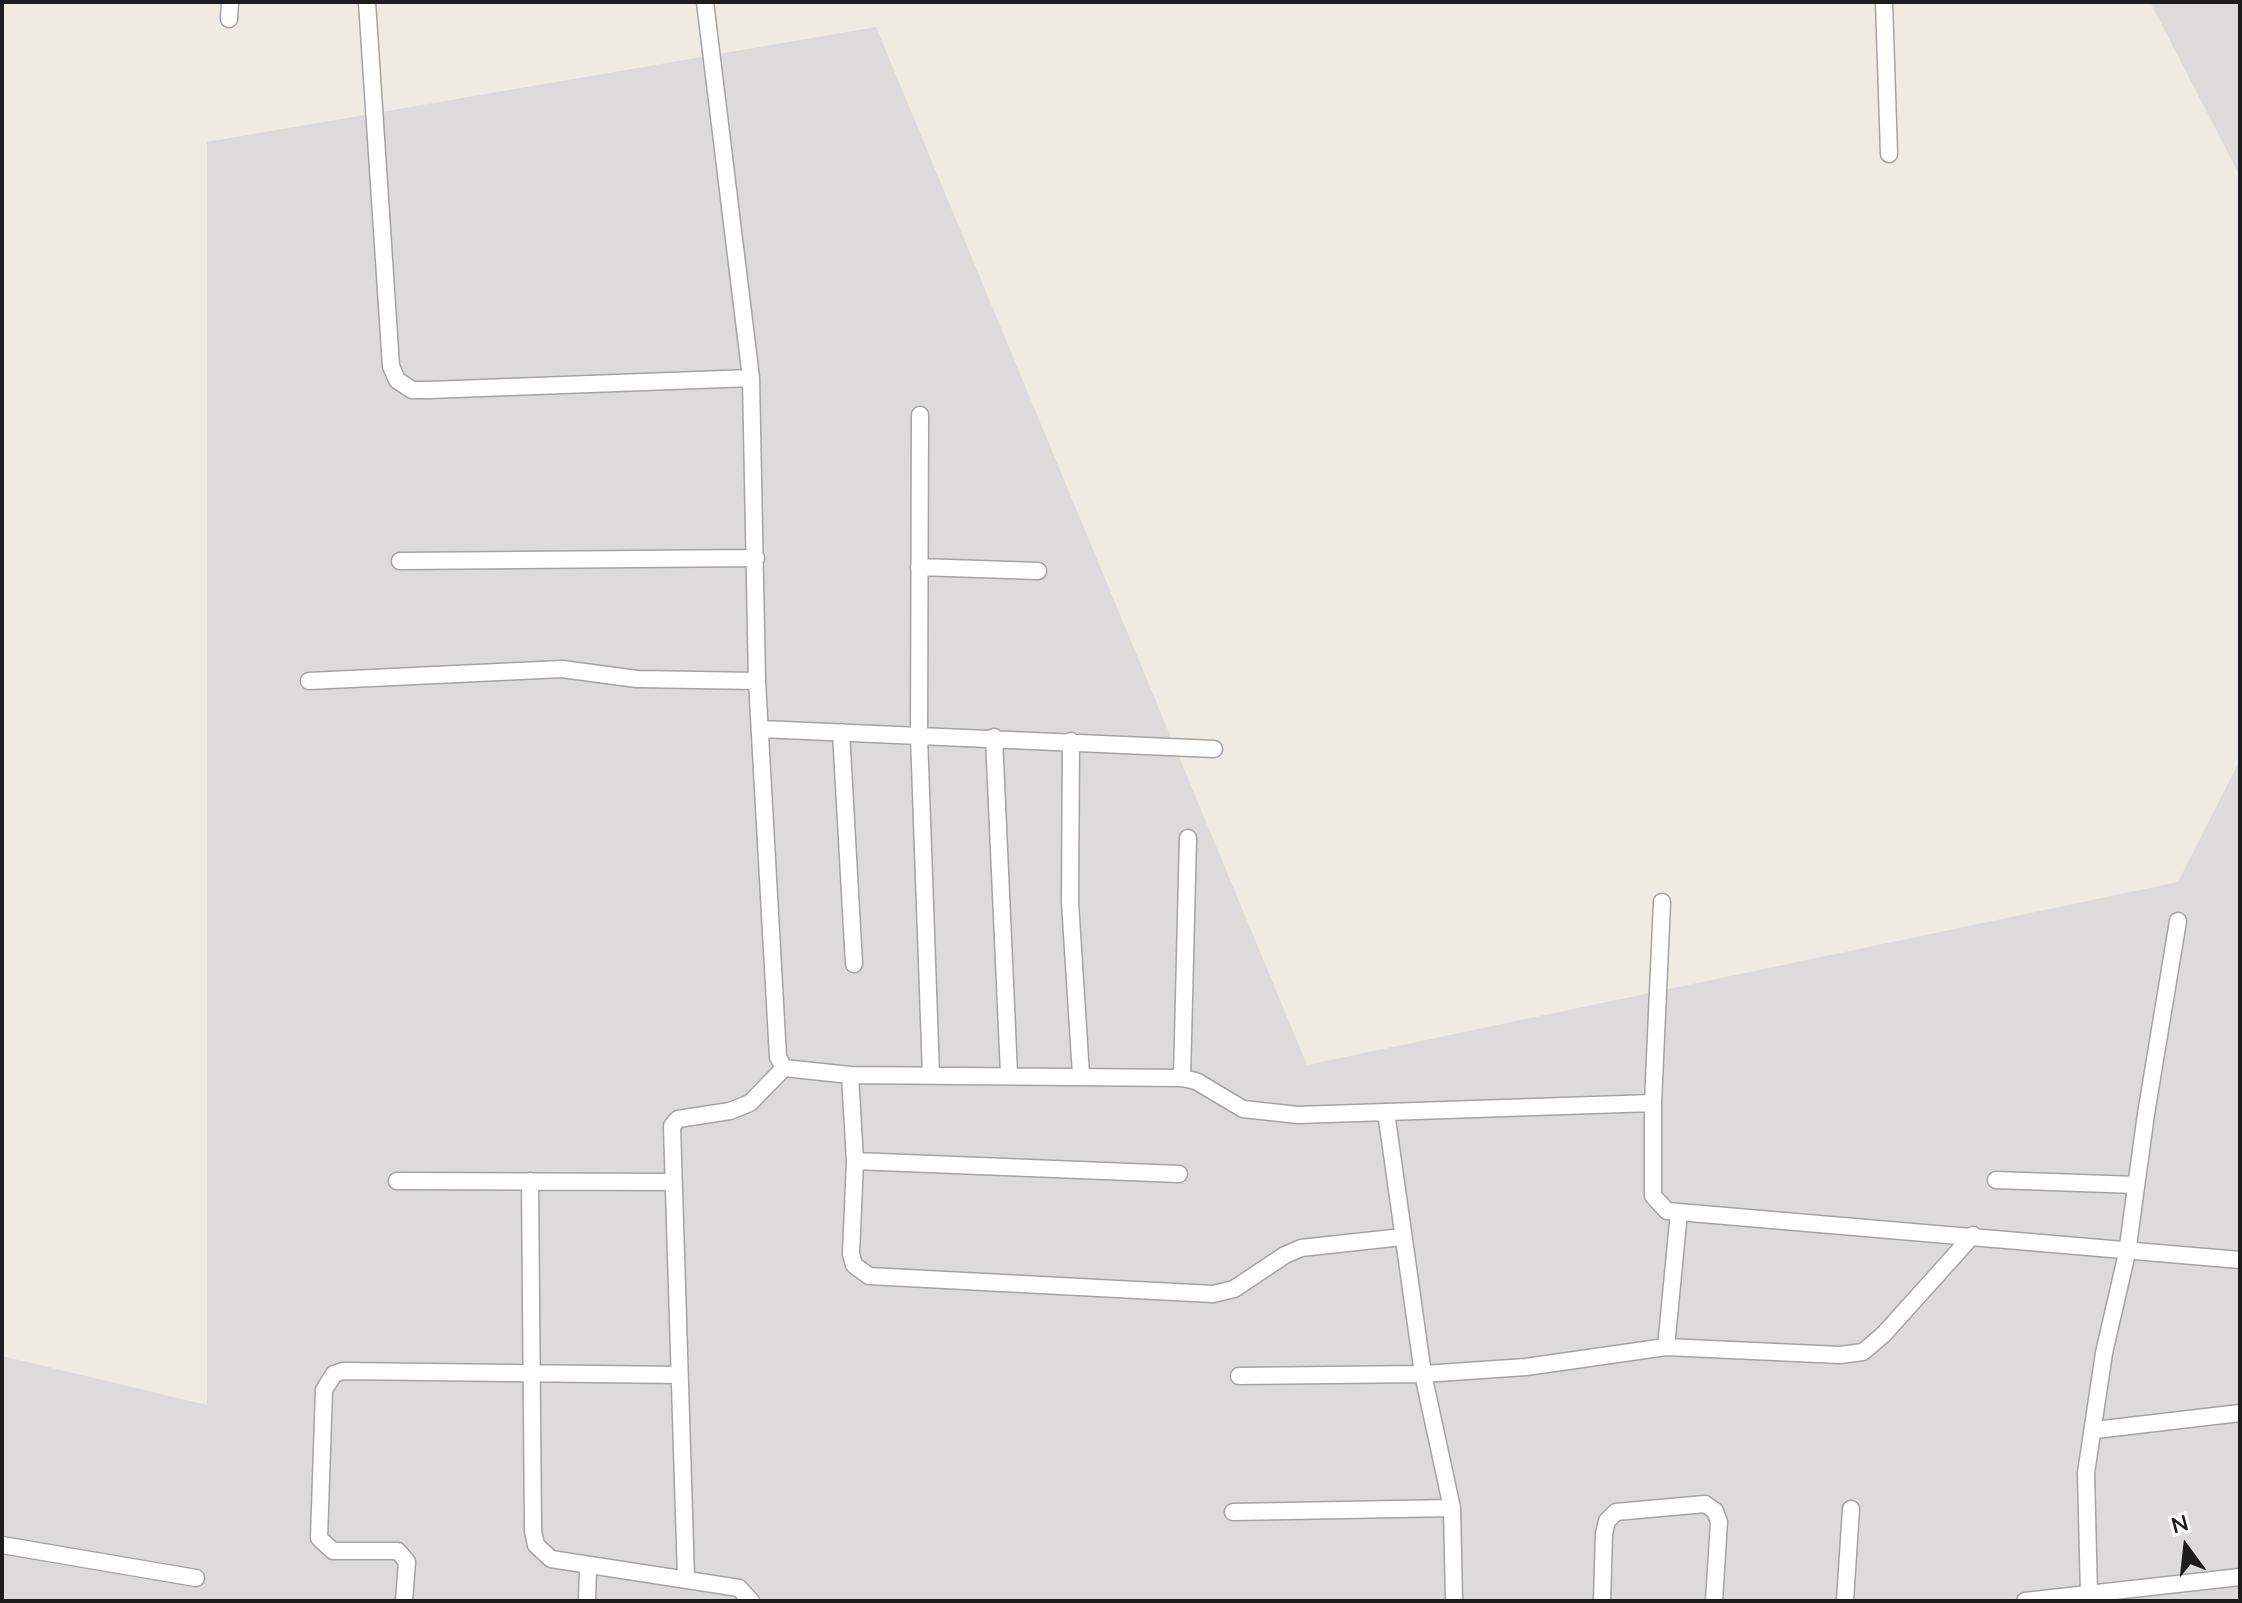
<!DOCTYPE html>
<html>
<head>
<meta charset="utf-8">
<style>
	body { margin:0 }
	#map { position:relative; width:2242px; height:1603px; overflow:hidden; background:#efebe2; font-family:Mulish,sans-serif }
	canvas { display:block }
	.frame { position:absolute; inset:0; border:4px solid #1d1d1d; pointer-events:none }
	.north { position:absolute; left:2146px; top:1507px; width:80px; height:80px; -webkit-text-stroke:6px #fff; paint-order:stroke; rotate:345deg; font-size:22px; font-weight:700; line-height:32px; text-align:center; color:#1d1d1d }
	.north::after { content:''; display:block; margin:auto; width:28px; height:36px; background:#1d1d1d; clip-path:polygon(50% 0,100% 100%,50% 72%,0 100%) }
</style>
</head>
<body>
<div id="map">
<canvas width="2242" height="1603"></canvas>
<div class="frame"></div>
<div class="north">N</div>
</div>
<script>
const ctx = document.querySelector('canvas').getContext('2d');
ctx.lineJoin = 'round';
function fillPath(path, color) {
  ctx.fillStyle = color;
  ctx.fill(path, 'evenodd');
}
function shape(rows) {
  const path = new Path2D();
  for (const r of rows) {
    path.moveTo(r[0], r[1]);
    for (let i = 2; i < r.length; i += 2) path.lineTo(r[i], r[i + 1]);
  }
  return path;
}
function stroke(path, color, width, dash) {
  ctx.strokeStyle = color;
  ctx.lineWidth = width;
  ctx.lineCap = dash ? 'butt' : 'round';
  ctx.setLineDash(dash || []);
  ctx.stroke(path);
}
const residential = shape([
	[2150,2,2240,2,2240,176],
	[876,27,1307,1065,2178,882,2240,760,2240,1601,2,1601,2,1356,207,1405,207,142]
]);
const minor = shape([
	[367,2,391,366,397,380,412,390,429,390,751,378],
	[705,2,751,378,757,681,778,1057,784,1068,850,1075,1182,1078,1196,1081,1243,1109,1298,1115,1653,1103,1653,1196,1667,1211,2240,1260],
	[1884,2,1889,154],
	[229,19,230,2],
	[920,415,919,736,931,1075],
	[400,561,756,558],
	[919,567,1038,571],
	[309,681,562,669,637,679,757,681],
	[761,729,1214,749],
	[841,732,854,964],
	[994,737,1009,1074],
	[1071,741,1070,902,1081,1075],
	[850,1075,855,1161,851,1254,854,1265,869,1276,1213,1294,1234,1289,1285,1255,1301,1248,1402,1237],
	[1182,1078,1188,838],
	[1653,1103,1662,902],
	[1386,1112,1423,1374,1452,1508,1454,1601],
	[855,1161,1179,1174],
	[1996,1180,2136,1185],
	[397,1181,673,1182],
	[530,1181,533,1531,536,1545,551,1559,739,1588,751,1601],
	[1666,1347,1679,1212],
	[1239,1376,1423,1374,1526,1367,1666,1347,1840,1355,1863,1352,1884,1334,1973,1235],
	[2095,1430,2240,1413],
	[1233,1512,1452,1508],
	[2,1545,196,1578],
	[686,1578,672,1126,678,1119,730,1111,750,1103,784,1068],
	[2089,1595,2086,1473,2104,1353,2127,1253,2146,1114,2178,921],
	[404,1601,407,1562,398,1551,333,1551,319,1538,324,1390,334,1374,343,1371,679,1375],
	[587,1601,588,1568],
	[1602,1601,1604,1534,1607,1521,1616,1512,1705,1504,1715,1511,1719,1522,1714,1601],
	[1845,1601,1851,1509],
	[2025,1601,2240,1577]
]);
fillPath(residential, '#dcdada');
stroke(minor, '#a4a4a4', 19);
stroke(minor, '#fff', 16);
</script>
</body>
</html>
